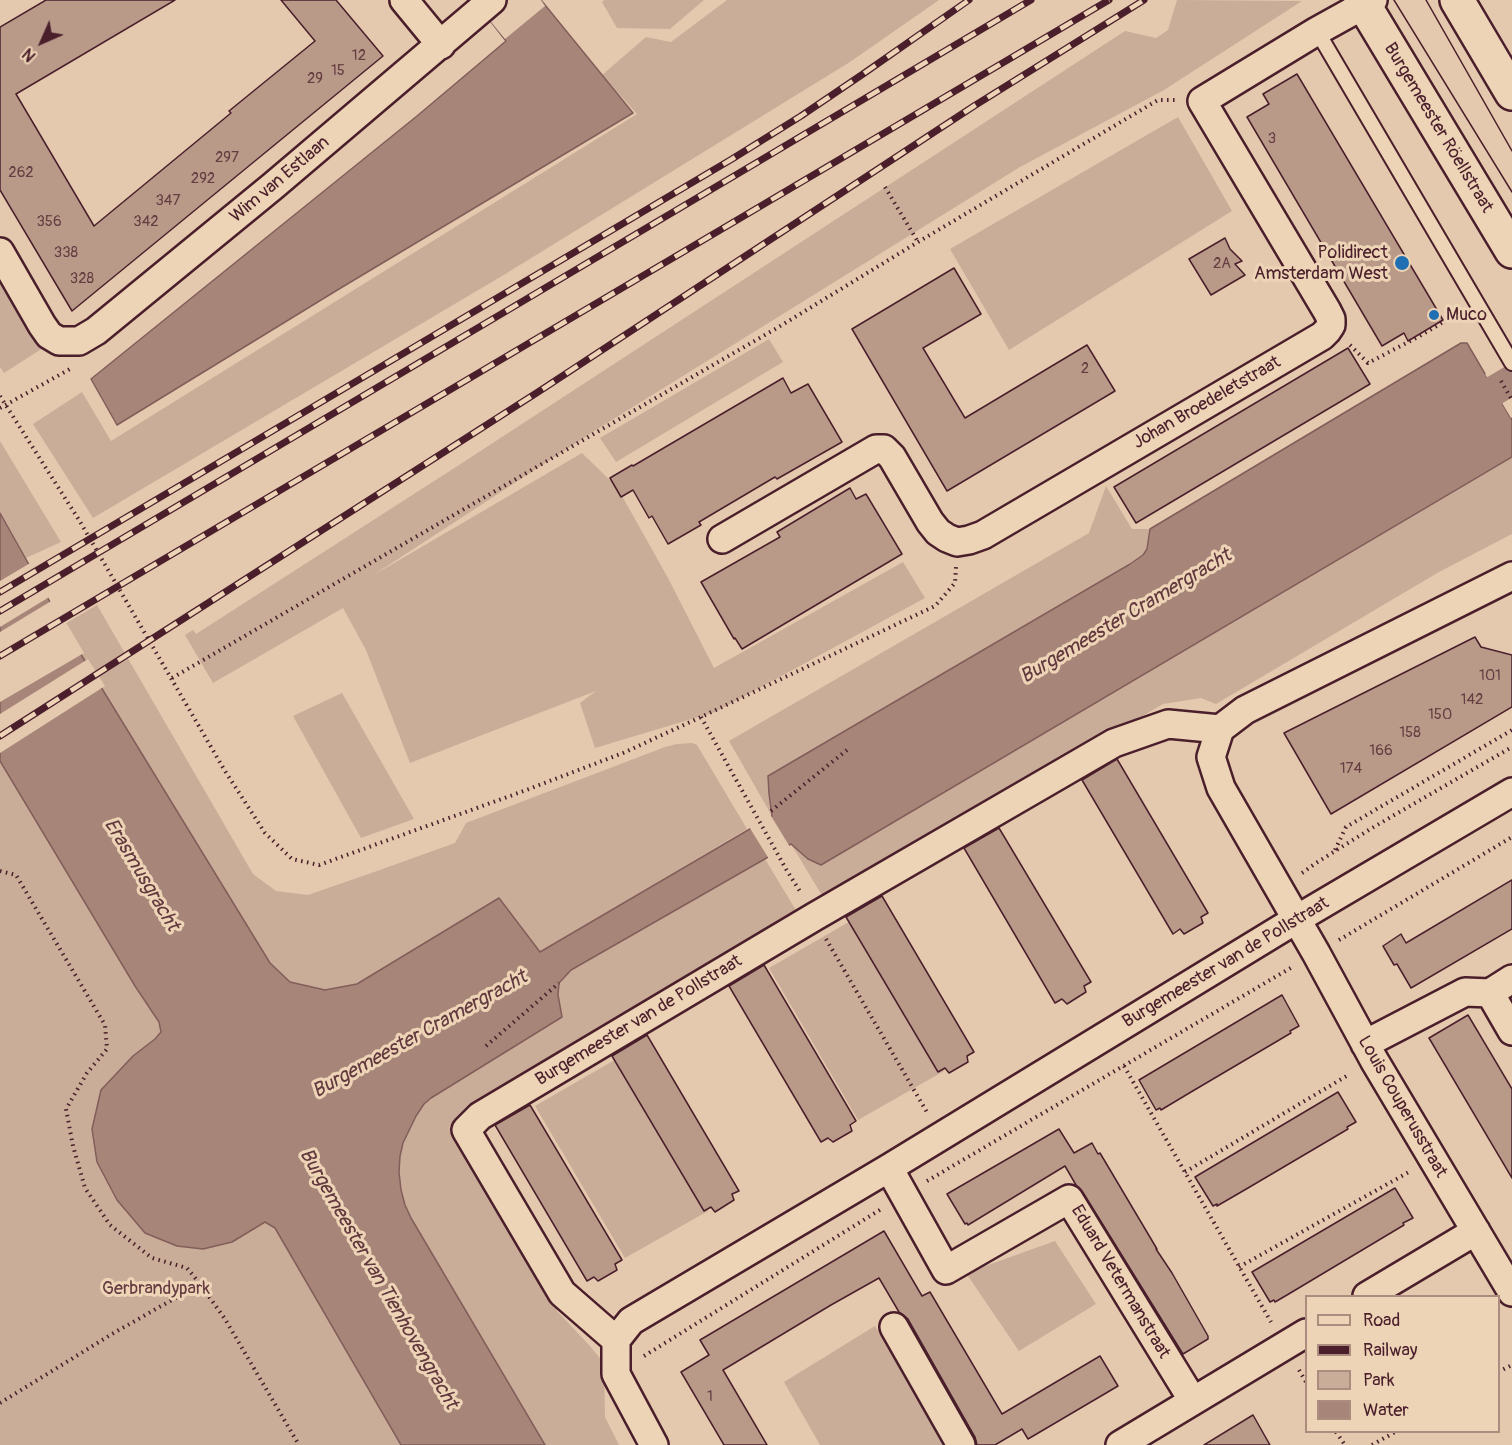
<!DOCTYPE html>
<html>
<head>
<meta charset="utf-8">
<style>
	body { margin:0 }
	#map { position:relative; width:1512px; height:1445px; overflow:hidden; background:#e4c9ae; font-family:Pangolin,sans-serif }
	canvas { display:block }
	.legend { position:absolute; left:1305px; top:1295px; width:195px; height:138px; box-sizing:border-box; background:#eed4b6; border:2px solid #ac8c7e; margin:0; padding:8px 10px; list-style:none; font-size:18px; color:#4a1f2b }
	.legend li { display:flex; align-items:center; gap:12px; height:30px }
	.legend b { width:30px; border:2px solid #ac8c7e }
	.north { position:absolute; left:12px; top:12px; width:60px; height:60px; -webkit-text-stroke:4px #eed4b6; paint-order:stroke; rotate:225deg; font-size:16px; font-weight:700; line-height:24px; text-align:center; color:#4a1f2b }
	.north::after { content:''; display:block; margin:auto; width:21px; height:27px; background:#4a1f2b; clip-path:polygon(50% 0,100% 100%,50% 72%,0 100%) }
</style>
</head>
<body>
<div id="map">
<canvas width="1512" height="1445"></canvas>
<ul class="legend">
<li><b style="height:8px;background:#eed4b6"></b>Road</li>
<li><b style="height:8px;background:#4a1f2b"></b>Railway</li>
<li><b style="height:16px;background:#caad98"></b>Park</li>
<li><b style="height:16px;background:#a78679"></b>Water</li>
</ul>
<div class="north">N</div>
</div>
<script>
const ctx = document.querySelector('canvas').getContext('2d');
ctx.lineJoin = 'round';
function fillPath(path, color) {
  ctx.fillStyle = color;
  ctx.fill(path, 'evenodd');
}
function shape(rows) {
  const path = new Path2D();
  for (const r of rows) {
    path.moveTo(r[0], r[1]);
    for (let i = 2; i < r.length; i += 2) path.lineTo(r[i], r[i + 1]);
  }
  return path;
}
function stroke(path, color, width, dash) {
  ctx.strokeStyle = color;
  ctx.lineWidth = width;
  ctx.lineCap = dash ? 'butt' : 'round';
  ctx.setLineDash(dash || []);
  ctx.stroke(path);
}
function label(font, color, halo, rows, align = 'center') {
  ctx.font = font + ' Pangolin,sans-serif';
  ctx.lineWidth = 6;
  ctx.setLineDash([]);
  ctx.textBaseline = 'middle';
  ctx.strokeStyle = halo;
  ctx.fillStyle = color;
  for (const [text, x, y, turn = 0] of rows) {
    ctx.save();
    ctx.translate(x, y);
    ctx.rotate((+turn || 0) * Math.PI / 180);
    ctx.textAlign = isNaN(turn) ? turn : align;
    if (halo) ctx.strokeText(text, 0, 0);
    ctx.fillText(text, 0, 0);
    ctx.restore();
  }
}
const green = shape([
	[604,0,704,0,670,29,617,28,602,2],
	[727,0,939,0,850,62,502,276,93,518,33,424,82,392,111,441,637,114,602,75,646,37,671,42],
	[1177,0,1302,1,1164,90,1020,167,599,428,372,576,582,453,617,487,668,578,714,668,903,562,925,598,715,712,595,748,580,703,596,691,410,763,366,650,343,608,213,683,185,635,193,630,196,634,459,465,1125,31,1156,38,1168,30],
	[1178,117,1232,211,1009,350,950,249],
	[0,275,43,348,4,373,0,367],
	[769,339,783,362,616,462,600,438],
	[0,441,61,542,26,558,0,512],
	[1512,457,1512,534,1439,572,1216,704,1201,698,1163,704,826,902,791,844,808,859,821,865],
	[1106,486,1132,529,1150,529,1147,549,1143,555,769,776,769,794,772,816,729,741,1089,533],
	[97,605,253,874,276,891,308,895,377,871,455,843,466,823,665,747,677,744,692,743,697,745,747,829,540,952,498,899,357,984,325,990,290,982,270,963,63,625],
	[342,693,414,819,361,838,293,716],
	[0,760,428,1445,0,1445],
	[765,859,800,917,449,1127,557,1311,589,1345,604,1363,605,1417,619,1445,545,1445,411,1218,405,1205,401,1190,399,1172,400,1156,403,1143,416,1116,424,1104,431,1098,562,1017,558,995,559,983,571,970],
	[854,919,944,1071,858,1120,769,968],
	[618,1058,708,1211,625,1258,535,1106],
	[1055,1241,1096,1304,1019,1351,966,1273],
	[875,1326,946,1445,820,1445,784,1382]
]);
const water = shape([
	[474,0,541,0,633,113,339,289,117,425,91,379,417,116,506,41,474,0],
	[1461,343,1467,343,1512,420,1512,457,821,865,808,859,791,844,571,970,559,983,558,995,562,1017,431,1098,424,1104,416,1116,403,1143,400,1156,399,1172,401,1190,405,1205,411,1218,545,1445,401,1445,275,1228,265,1222,232,1242,203,1249,177,1246,145,1233,117,1200,97,1162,92,1129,101,1090,133,1056,155,1039,161,1032,159,1022,135,986,0,761,0,513,63,625,270,963,290,982,325,990,357,984,499,898,540,952,772,816,769,794,768,776,1130,564,1143,555,1147,549,1150,529,1461,343]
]);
const pier = shape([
	[473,0,541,0,545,6,505,39],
	[1488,373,1512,414,1511,418,1485,374],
	[32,562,51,596,0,627,0,581],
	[53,600,84,653,0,702,0,632],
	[88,659,105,686,0,753,0,714],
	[768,811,790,847,769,859,748,825,769,814]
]);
const canal = shape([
	[1460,411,1512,380]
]);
const building = shape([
	[46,0,175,0,16,94,94,226,231,113,229,111,315,41,281,0,336,0,383,56,72,311,0,190,0,27,46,0],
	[1297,74,1443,320,1408,341,1404,333,1382,346,1247,117,1269,104,1263,94,1297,74],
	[1225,238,1230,249,1242,261,1235,264,1245,275,1211,295,1189,259,1225,238],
	[954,268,981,314,923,348,965,418,1087,345,1115,391,947,491,852,329,954,268],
	[1348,348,1370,384,1136,523,1114,487,1348,348],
	[783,378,791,393,808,384,842,442,777,479,775,477,699,522,701,525,668,544,652,516,649,518,633,490,621,497,610,478,632,465,633,466,783,378],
	[850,488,856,499,866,494,902,554,742,649,735,638,734,639,701,582,780,537,777,532,850,488],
	[1475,637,1481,647,1512,655,1512,707,1331,814,1284,733,1475,637],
	[1117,759,1208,913,1201,917,1203,923,1184,934,1180,929,1173,934,1082,780,1117,759],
	[999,828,1091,982,1084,986,1086,992,1067,1004,1062,999,1055,1003,964,848,999,828],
	[1512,880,1512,929,1411,988,1397,964,1394,965,1383,946,1401,934,1406,943,1512,880],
	[882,896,974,1052,967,1056,968,1062,949,1073,945,1068,938,1072,846,917,882,896],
	[764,965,856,1121,850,1125,852,1131,833,1142,828,1138,821,1142,729,986,764,965],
	[1282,995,1299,1026,1290,1031,1291,1033,1191,1092,1161,1110,1160,1108,1156,1110,1139,1080,1282,995],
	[1468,1015,1512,1089,1512,1178,1429,1038,1468,1015],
	[647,1035,739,1191,732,1194,734,1200,715,1212,711,1207,704,1211,612,1056,647,1035],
	[1338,1092,1356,1122,1347,1127,1348,1129,1248,1188,1217,1206,1217,1204,1213,1206,1195,1177,1338,1092],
	[530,1105,622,1260,615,1264,617,1270,598,1281,594,1277,587,1281,495,1125,530,1105],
	[1059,1129,1074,1153,1092,1143,1098,1154,1100,1153,1157,1249,1156,1249,1172,1273,1208,1336,1208,1339,1183,1354,1082,1191,1076,1185,1065,1166,968,1225,967,1223,965,1224,947,1194,1059,1129],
	[1395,1188,1413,1218,1403,1223,1404,1225,1287,1295,1275,1302,1274,1300,1270,1302,1252,1272,1395,1188],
	[884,1231,922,1296,930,1292,1002,1414,1100,1356,1118,1386,1028,1439,1022,1429,995,1445,977,1445,975,1437,908,1319,902,1314,899,1312,879,1278,831,1305,723,1370,767,1445,724,1445,681,1372,709,1355,700,1340,884,1231],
	[1253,1415,1270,1445,1204,1445,1253,1415]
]);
const path = shape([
	[885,187,918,242],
	[1350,345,1368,363,1418,337,1460,312],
	[1501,381,1512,400],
	[0,396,79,520,225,771,265,833,292,859,319,865,521,792,623,753,701,717,935,606,955,583,956,567],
	[0,408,70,369],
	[172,678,782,325,918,242,1158,100,1178,100],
	[701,717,786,869,801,893],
	[771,811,847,750],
	[1335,850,1346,827,1512,730],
	[0,871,16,875,105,1025,107,1049,87,1073,66,1109,73,1146,85,1188,110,1225,152,1258,187,1268,200,1284,225,1319,299,1445],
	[1302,873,1316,863,1372,828,1512,747],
	[826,939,928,1114],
	[1339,940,1512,837],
	[486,1046,559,983],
	[1124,1066,1271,1322],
	[1185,1172,1350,1074],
	[927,1181,1294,966],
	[1239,1267,1409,1172],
	[644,1356,883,1208],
	[1299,1370,1306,1382],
	[1498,1372,1512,1365],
	[0,1403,112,1334,200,1284],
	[1336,1432,1345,1445],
	[1372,1445,1395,1432]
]);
const service = shape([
	[1317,31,1512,363]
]);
const minor = shape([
	[404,0,441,45],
	[0,252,42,325,49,335,59,341,79,341,96,331,273,186,492,0],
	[722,539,876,449,884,449,892,457,930,522,938,532,947,538,957,542,969,540,983,535,1322,336,1327,331,1331,325,1331,319,1327,311,1202,101,1317,31,1373,0],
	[1512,576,1245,710,1220,729,1211,757,1221,788,1316,953,1374,1060,1512,1292],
	[1490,993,1512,1031],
	[1365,1044,1465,992,1490,993,1512,979],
	[889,1168,946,1270,1069,1199,1193,1401],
	[1367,1296,1476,1231],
	[894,1327,961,1445],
	[616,1340,562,1293,466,1130,480,1116,814,917,1114,743,1168,724,1220,729],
	[616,1340,631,1321,889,1168,1297,919,1512,792],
	[616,1340,616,1374,654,1445],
	[1120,1445,1306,1333]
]);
const secondary = shape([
	[1361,0,1512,251],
	[1457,0,1512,93]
]);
const tram = shape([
	[1394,0,1512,192],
	[1426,0,1512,151]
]);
const rail = shape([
	[0,592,732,159,801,116,863,74,969,0],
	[0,611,1031,0],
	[0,656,1109,0],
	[0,736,538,392,974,106,1144,0]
]);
const markers = [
	[1402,263,8,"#1f6fb2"],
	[1434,315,6,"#1f6fb2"]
];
const numberNames = [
	["12",359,56],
	["15",338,71],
	["29",315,79],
	["3",1272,139],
	["297",227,158],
	["262",21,173],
	["292",203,179],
	["347",168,201],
	["356",49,222],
	["342",146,222],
	["338",66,253],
	["2A",1222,264],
	["328",82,279],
	["2",1085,369],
	["101",1490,676],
	["142",1472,700],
	["150",1440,715],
	["158",1410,733],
	["166",1381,751],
	["174",1351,769],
	["1",710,1397]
];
const streetNames = [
	["Burgemeester Röellstraat",1438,128,59],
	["Wim van Estlaan",280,180,-40],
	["Johan Broedeletstraat",1207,403,-30],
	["Burgemeester van de Pollstraat",1226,963,-31],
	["Burgemeester van de Pollstraat",639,1021,-31],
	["Louis Couperusstraat",1402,1107,60],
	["Eduard Vetermanstraat",1120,1282,59]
];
const poiNames = [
	["Polidirect",1388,253],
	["Amsterdam West",1388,274],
	["Muco",1446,315,"left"]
];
const parkNames = [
	["Gerbrandypark",156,1289]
];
const waterNames = [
	["Burgemeester Cramergracht",1126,617,-31],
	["Erasmusgracht",141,875,59],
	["Burgemeester Cramergracht",420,1035,-29],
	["Burgemeester van Tienhovengracht",378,1279,60]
];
fillPath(green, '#caad98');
fillPath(water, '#a78679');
stroke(water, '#825d5a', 1.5);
fillPath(pier, '#e4c9ae');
stroke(canal, '#a78679', 30);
fillPath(building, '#b99a89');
stroke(building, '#4a1f2b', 1.5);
stroke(service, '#4a1f2b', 18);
stroke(minor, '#4a1f2b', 32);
stroke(secondary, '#4a1f2b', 38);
stroke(path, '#4a1f2b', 4, [1.5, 4.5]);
stroke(service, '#eed4b6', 14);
stroke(minor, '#eed4b6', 27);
stroke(secondary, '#eed4b6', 33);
stroke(tram, '#4a1f2b', 1.5);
stroke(rail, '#4a1f2b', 7);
stroke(rail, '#eed4b6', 4.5, [14]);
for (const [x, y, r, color] of markers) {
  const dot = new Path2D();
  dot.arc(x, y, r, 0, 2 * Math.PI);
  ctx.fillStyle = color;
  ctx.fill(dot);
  stroke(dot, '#eed4b6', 2);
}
label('15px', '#663e42', null, numberNames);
label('18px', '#4a1f2b', '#eed4b6', streetNames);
label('18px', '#4a1f2b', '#eed4b6', poiNames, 'right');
label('18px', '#643b41', '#eed4b6', parkNames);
label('italic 20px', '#61393e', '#eed4b6', waterNames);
</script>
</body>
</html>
